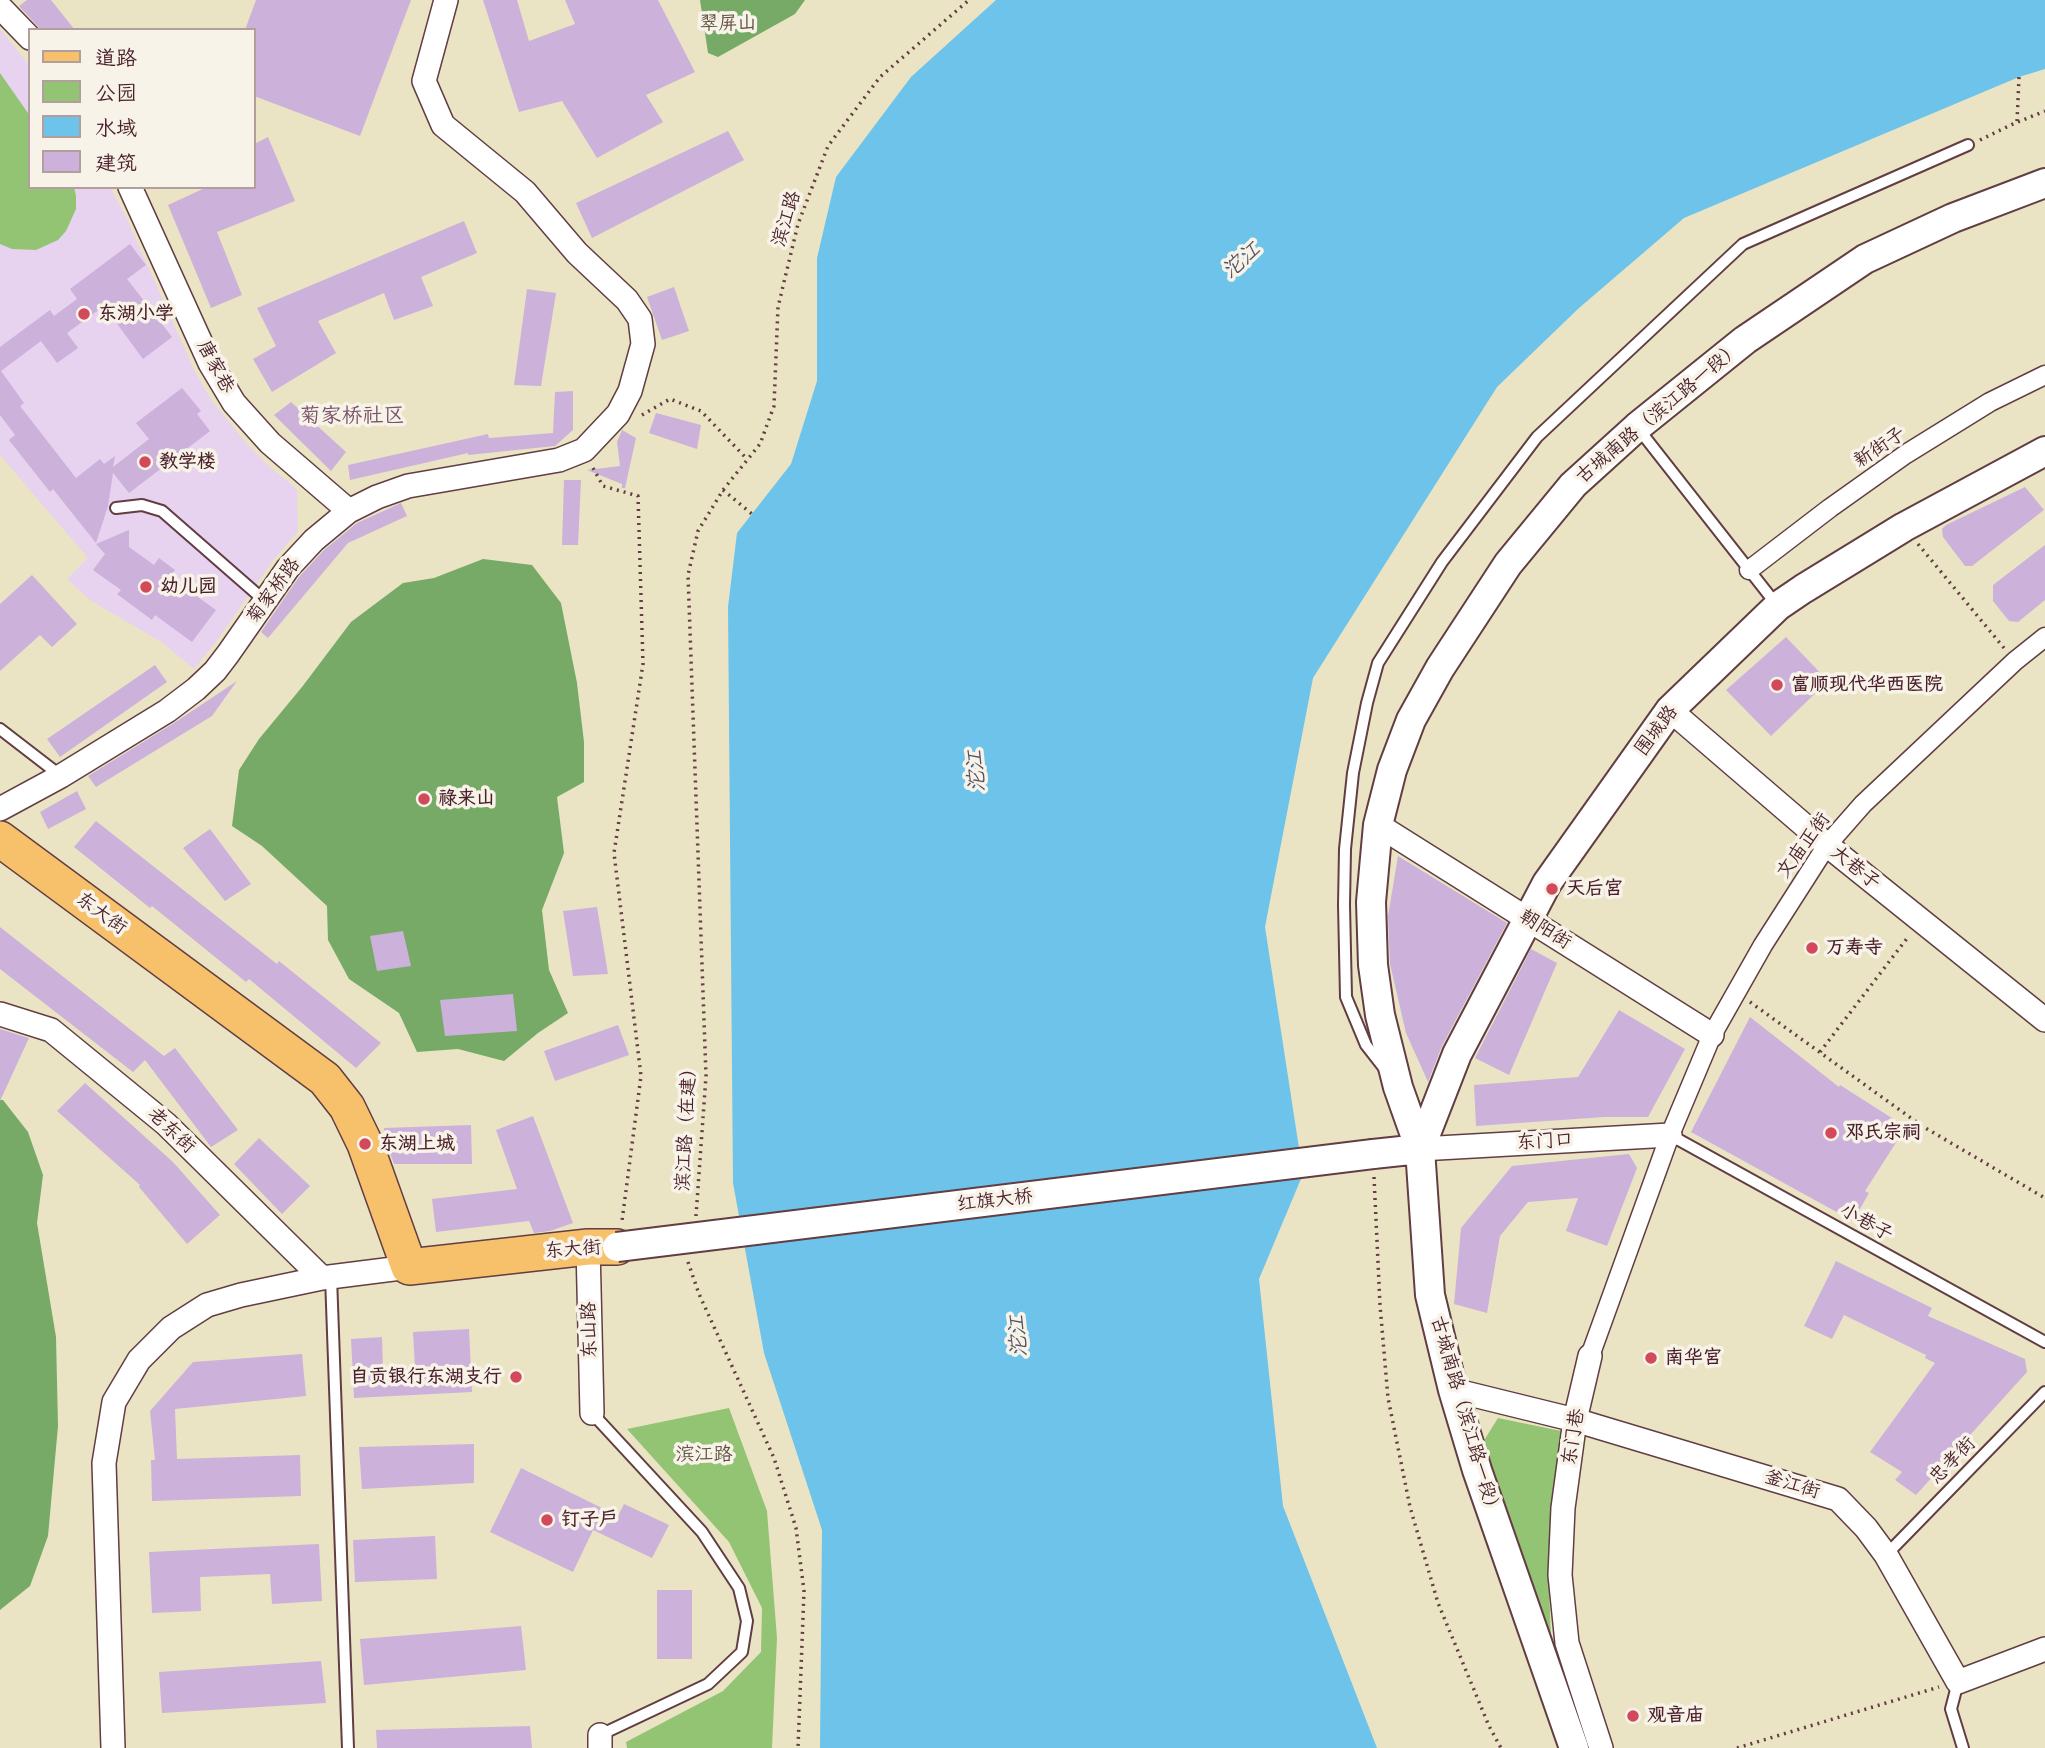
<!DOCTYPE html>
<html>
<head>
<meta charset="utf-8">
<style>
	body { margin:0 }
	#map { position:relative; width:2045px; height:1748px; overflow:hidden; background:#eae4c4; font-family:"Balsamiq Sans","LXGW WenKai TC",sans-serif }
	canvas { display:block }
	.legend { position:absolute; left:28px; top:28px; width:228px; height:161px; box-sizing:border-box; background:#f7f3e8; border:2px solid #b29e9c; margin:0; padding:9px 12px; list-style:none; font-size:21px; color:#4a1f2b }
	.legend li { display:flex; align-items:center; gap:14px; height:35px }
	.legend b { width:35px; border:2px solid #b29e9c }
</style>
</head>
<body>
<div id="map">
<canvas width="2045" height="1748"></canvas>
<ul class="legend">
<li><b style="height:9px;background:#f7c06b"></b>道路</li>
<li><b style="height:19px;background:#93c474"></b>公园</li>
<li><b style="height:19px;background:#6dc3ea"></b>水域</li>
<li><b style="height:19px;background:#ccb1db"></b>建筑</li>
</ul>
</div>
<script>
const ctx = document.querySelector('canvas').getContext('2d');
ctx.lineJoin = 'round';
function fillPath(path, color) {
  ctx.fillStyle = color;
  ctx.fill(path, 'evenodd');
}
function shape(rows) {
  const path = new Path2D();
  for (const r of rows) {
    path.moveTo(r[0], r[1]);
    for (let i = 2; i < r.length; i += 2) path.lineTo(r[i], r[i + 1]);
  }
  return path;
}
function stroke(path, color, width, dash) {
  ctx.strokeStyle = color;
  ctx.lineWidth = width;
  ctx.lineCap = dash ? 'butt' : 'round';
  ctx.setLineDash(dash || []);
  ctx.stroke(path);
}
function label(font, color, halo, rows, align = 'center') {
  ctx.font = font + ' "Balsamiq Sans","LXGW WenKai TC",sans-serif';
  ctx.lineWidth = 7;
  ctx.setLineDash([]);
  ctx.textBaseline = 'middle';
  ctx.strokeStyle = halo;
  ctx.fillStyle = color;
  for (const [text, x, y, turn = 0] of rows) {
    ctx.save();
    ctx.translate(x, y);
    ctx.rotate((+turn || 0) * Math.PI / 180);
    ctx.textAlign = isNaN(turn) ? turn : align;
    if (halo) ctx.strokeText(text, 0, 0);
    ctx.fillText(text, 0, 0);
    ctx.restore();
  }
}
const built = shape([
	[0,29,30,66,30,187,110,187,125,215,195,372,212,401,247,444,270,467,297,489,298,531,274,559,216,642,194,669,163,643,90,600,67,579,88,558,0,455]
]);
const green = shape([
	[0,73,30,116,30,187,74,187,76,196,76,209,66,231,58,240,36,250,12,249,0,244],
	[729,1408,767,1511,777,1638,772,1748,627,1748,626,1742,723,1691,761,1652,762,1608,729,1542,627,1429],
	[1498,1418,1566,1432,1548,1561,1551,1639,1483,1442]
]);
const forest = shape([
	[700,0,805,0,795,14,718,57,708,53],
	[483,559,532,565,561,603,577,683,584,742,584,782,557,797,564,853,542,910,549,970,568,1013,538,1033,504,1061,458,1049,417,1052,399,1013,349,979,328,940,327,906,262,846,232,826,239,770,259,739,302,687,351,622,403,583,434,578],
	[0,1100,3,1100,28,1132,43,1175,37,1223,56,1337,58,1426,48,1536,30,1586,0,1610]
]);
const water = shape([
	[996,0,2045,0,2045,69,2019,77,1684,218,1579,308,1497,387,1313,678,1265,927,1303,1174,1259,1279,1283,1506,1377,1748,820,1748,822,1530,764,1353,733,1183,728,607,737,533,791,464,817,381,817,258,836,177,911,77]
]);
const building = shape([
	[27,0,51,0,75,30,41,30,19,6],
	[256,0,411,0,360,136,254,96,254,30,245,30],
	[483,0,517,0,529,41,575,24,565,0,658,0,695,72,646,95,663,122,597,158,562,101,519,112],
	[728,131,744,160,592,238,576,203],
	[268,137,295,201,217,232,242,295,211,308,168,205,207,187,254,187,254,144],
	[464,221,477,253,421,277,433,306,394,320,384,293,318,321,336,353,272,392,253,359,276,346,257,308],
	[130,244,146,265,127,279,172,337,143,359,104,306,67,333,78,348,57,363,41,341,1,371,24,403,20,406,76,478,100,459,104,464,115,456,113,467,149,439,136,423,182,388,201,411,197,414,210,431,129,493,113,473,108,506,96,543,53,489,50,492,9,440,15,435,0,415,0,347,50,310,54,316,77,299,70,289],
	[674,287,689,331,662,340,647,297],
	[527,289,556,293,541,386,514,385],
	[573,391,573,430,555,446,468,455,468,453,350,480,348,465,488,434,489,438,553,433,555,392],
	[291,402,346,452,331,471,274,415],
	[656,413,701,425,697,449,649,433],
	[622,430,636,438,625,488,622,488,622,484,587,470,620,466,617,442],
	[564,480,581,480,578,545,562,545],
	[2025,487,2044,510,1972,566,1965,566,1943,537,1942,529,1946,525],
	[401,503,407,516,348,543,268,638,261,632,299,577,324,550,357,523],
	[129,530,129,547,154,565,159,558,175,570,170,577,216,610,192,642,155,615,152,620,117,594,121,590,93,570,105,554,96,544],
	[2045,545,2045,600,2018,622,2009,621,1993,601,1993,585],
	[32,575,77,624,52,647,40,635,0,671,0,604],
	[1786,637,1828,681,1771,736,1726,690],
	[155,665,167,682,60,757,47,739],
	[237,681,212,716,96,787,88,776,174,723],
	[77,791,86,809,48,829,40,812],
	[96,821,277,964,279,961,381,1043,356,1068,249,979,246,982,152,906,150,908,74,847],
	[210,829,251,884,225,901,183,848],
	[1398,856,1507,923,1442,1046,1428,1082,1406,1033,1390,964,1388,916],
	[597,907,608,974,573,976,563,911],
	[0,927,164,1056,175,1048,238,1130,211,1147,145,1060,133,1072,0,969],
	[403,931,411,966,377,971,370,936],
	[1531,949,1557,963,1509,1075,1475,1058],
	[513,994,517,1031,445,1036,440,1000],
	[1619,1010,1685,1049,1648,1117,1604,1117,1476,1126,1474,1085,1578,1077],
	[1750,1017,1839,1087,1840,1085,1906,1127,1865,1191,1869,1193,1853,1221,1691,1132],
	[618,1025,629,1055,555,1081,544,1051],
	[0,1029,29,1038,0,1101],
	[85,1083,173,1162,220,1215,187,1244,139,1187,140,1185,57,1111],
	[533,1116,573,1223,550,1231,534,1233,529,1221,436,1232,432,1199,517,1189,496,1130],
	[471,1125,472,1164,394,1164,385,1140,384,1128],
	[259,1138,310,1186,282,1214,234,1164],
	[1629,1154,1637,1168,1607,1246,1566,1231,1578,1198,1528,1202,1500,1236,1487,1313,1454,1304,1461,1228,1512,1166],
	[1836,1261,1932,1308,1928,1316,2025,1359,2027,1372,1916,1495,1895,1480,1902,1472,1870,1452,1935,1363,1925,1358,1926,1355,1844,1315,1832,1339,1804,1326],
	[469,1329,472,1392,354,1398,351,1339,382,1337,383,1370,415,1368,413,1332],
	[302,1354,306,1396,175,1409,177,1459,300,1455,301,1496,152,1501,151,1460,155,1460,150,1411,193,1362],
	[474,1444,474,1483,362,1489,359,1447],
	[521,1468,618,1516,624,1504,669,1525,652,1558,593,1530,573,1572,490,1532],
	[435,1536,437,1579,355,1582,353,1540],
	[319,1544,322,1601,272,1604,270,1574,200,1577,201,1611,152,1613,149,1552],
	[657,1590,692,1590,692,1659,657,1659],
	[521,1626,526,1670,364,1685,360,1639],
	[321,1661,326,1703,162,1713,159,1672],
	[530,1726,532,1748,377,1748,376,1730]
]);
const path = shape([
	[2018,122,2045,111],
	[1980,140,2017,122,2019,77],
	[642,415,670,399,701,411,747,459],
	[593,468,603,486,638,496,643,664,614,853,641,1076,622,1221],
	[723,490,752,514],
	[1918,544,2004,648],
	[1750,1002,1922,1126,2045,1198],
	[1820,1052,1908,937],
	[1374,1177,1380,1305,1388,1398,1410,1507,1438,1603,1489,1726,1501,1748],
	[696,1216,706,1076,688,575,698,531,723,490,760,444,774,406,778,307,798,224,828,146,880,77,969,0],
	[688,1262,699,1294,774,1458,796,1528,804,1591,798,1748],
	[1737,1748,1939,1687]
]);
const service = shape([
	[1637,427,1776,604],
	[116,508,142,505,162,511,265,601],
	[0,729,61,776],
	[1384,1068,1366,1045,1346,997,1344,905,1345,849,1353,773,1367,703,1378,663,1442,562,1537,437,1743,244,1968,145],
	[1670,1135,2045,1342],
	[331,1277,348,1748],
	[592,1413,702,1532,739,1588,747,1621,742,1652,708,1684,600,1735],
	[1886,1555,2045,1392],
	[1958,1682,1951,1709,1963,1748]
]);
const pedestrian = shape([
	[1749,570,1830,508,1906,454,1990,402,2045,375],
	[1590,1356,1670,1135,1712,1035,1763,945,1827,845,1863,804,2015,661,2045,637]
]);
const minor = shape([
	[0,7,30,38],
	[130,187,210,363,234,403,270,443,349,511],
	[1670,710,1827,845,2045,1020],
	[0,809,61,776,167,711,196,689,215,671,228,654,288,568,314,540,349,511,377,497,408,486,559,460,584,450,618,414,630,391,643,344,640,319,627,300,577,253,525,192,443,125,424,81,446,0],
	[1378,825,1712,1035],
	[0,1014,51,1030,166,1124,322,1278],
	[1420,1149,1670,1135],
	[588,1247,592,1413],
	[1590,1356,1575,1420,1563,1508,1560,1575,1567,1643,1601,1748],
	[1453,1390,1575,1420,1838,1499,1866,1528,1886,1555,1958,1682,2045,1649],
	[600,1735,600,1748],
	[113,1748,104,1463,114,1402,139,1360,171,1328,207,1305,241,1295,322,1278,409,1267]
]);
const tertiary = shape([
	[1420,1149,1457,1054,1547,883,1670,710,1778,606,1803,589,1904,527,2045,451],
	[1373,1154,1420,1149],
	[1574,1748,1477,1470,1453,1390,1430,1295,1420,1149,1398,1087,1380,1015,1373,965,1371,902,1378,825,1392,770,1411,720,1440,668,1508,564,1573,485,1637,427,1745,340,1865,259,1953,218,2045,183]
]);
const primary = shape([
	[0,839,325,1079,347,1107,365,1144,409,1267,588,1247,617,1247]
]);
const tertiaryBridge = shape([
	[617,1247,1373,1154]
]);
const markers = [
	[84,314,7,"#d1495b"],
	[145,462,7,"#d1495b"],
	[146,587,7,"#d1495b"],
	[1777,685,7,"#d1495b"],
	[424,799,7,"#d1495b"],
	[1552,889,7,"#d1495b"],
	[1812,948,7,"#d1495b"],
	[1831,1133,7,"#d1495b"],
	[365,1144,7,"#d1495b"],
	[1651,1358,7,"#d1495b"],
	[516,1377,7,"#d1495b"],
	[547,1520,7,"#d1495b"],
	[1633,1716,7,"#d1495b"]
];
const parkNames = [
	["翠屏山",728,24],
	["滨江路",704,1455]
];
const streetNames = [
	["滨江路",787,219,-73],
	["唐家巷",215,367,62],
	["古城南路（滨江路一段）",1659,413,-40],
	["新街子",1880,448,-34],
	["菊家桥路",274,591,-54],
	["围城路",1657,731,-53],
	["文庙正街",1804,846,-54],
	["大巷子",1855,868,39],
	["东大街",101,914,36],
	["朝阳街",1545,930,32],
	["滨江路（在建）",687,1125,-87],
	["老东街",171,1131,43],
	["东门口",1545,1142,-3],
	["红旗大桥",995,1201,-7],
	["小巷子",1866,1223,29],
	["东大街",573,1250,-4],
	["东山路",590,1330,-91],
	["古城南路（滨江路一段）",1465,1417,74],
	["东门巷",1574,1437,-81],
	["忠孝街",1953,1461,-46],
	["釜江街",1792,1485,17]
];
const poiNames = [
	["东湖小学",98,314],
	["教学楼",159,462],
	["幼儿园",160,587],
	["富顺现代华西医院",1791,685],
	["禄来山",438,799],
	["天后宫",1566,889],
	["万寿寺",1826,948],
	["邓氏宗祠",1845,1133],
	["东湖上城",379,1144],
	["南华宫",1665,1358],
	["自贡银行东湖支行",502,1377,"right"],
	["钉子户",561,1520],
	["观音庙",1647,1716]
];
const waterNames = [
	["沱江",1242,261,-41],
	["沱江",977,771,-94],
	["沱江",1019,1336,-94]
];
const neighbourhoodNames = [
	["菊家桥社区",352,417]
];
fillPath(built, '#e7d2ef');
fillPath(green, '#93c474');
fillPath(forest, '#76aa66');
fillPath(water, '#6dc3ea');
fillPath(building, '#ccb1db');
stroke(service, '#623d42', 14);
stroke(pedestrian, '#623d42', 21);
stroke(minor, '#623d42', 26);
stroke(tertiary, '#623d42', 32);
stroke(primary, '#623d42', 38);
stroke(path, '#623d42', 3.5, [2, 5]);
stroke(service, '#fff', 10);
stroke(pedestrian, '#fff', 18);
stroke(minor, '#fff', 23);
stroke(tertiary, '#fff', 28);
stroke(primary, '#f7c06b', 35);
stroke(tertiaryBridge, '#623d42', 32, []);
stroke(tertiaryBridge, '#fff', 28);
for (const [x, y, r, color] of markers) {
  const dot = new Path2D();
  dot.arc(x, y, r, 0, 2 * Math.PI);
  ctx.fillStyle = color;
  ctx.fill(dot);
  stroke(dot, '#f7f3e8', 2.5);
}
label('19px', '#605141', '#f7f3e8', parkNames);
label('19px', '#4a1f2b', '#f7f3e8', streetNames);
label('bold 19px', '#4a1f2b', '#f7f3e8', poiNames, 'left');
label('italic 21px', '#545064', '#f7f3e8', waterNames);
label('21px', '#785269', '#f7f3e8', neighbourhoodNames);
</script>
</body>
</html>
